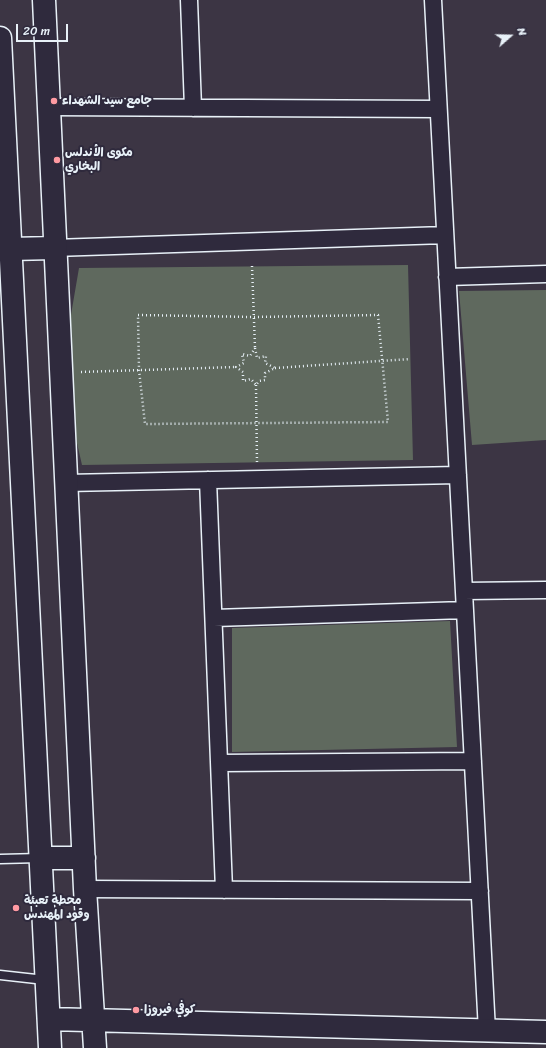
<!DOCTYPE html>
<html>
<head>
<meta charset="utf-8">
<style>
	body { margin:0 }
	#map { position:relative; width:546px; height:1048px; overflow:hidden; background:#3c3544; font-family:Sriracha,sans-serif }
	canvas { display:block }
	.north { position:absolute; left:490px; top:16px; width:40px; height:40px; -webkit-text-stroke:3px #2f2a3d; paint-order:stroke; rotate:70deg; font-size:11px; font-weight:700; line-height:16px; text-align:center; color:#e8f1f8 }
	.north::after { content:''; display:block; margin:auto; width:14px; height:18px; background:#e8f1f8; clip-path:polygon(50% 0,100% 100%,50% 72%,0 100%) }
	.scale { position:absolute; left:16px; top:24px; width:52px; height:18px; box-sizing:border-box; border:2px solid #e8f1f8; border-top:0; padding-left:5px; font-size:12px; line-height:14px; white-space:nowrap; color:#e8f1f8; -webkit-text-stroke:3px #2f2a3d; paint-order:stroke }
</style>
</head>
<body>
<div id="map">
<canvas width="546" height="1048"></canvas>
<div class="north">N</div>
<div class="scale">20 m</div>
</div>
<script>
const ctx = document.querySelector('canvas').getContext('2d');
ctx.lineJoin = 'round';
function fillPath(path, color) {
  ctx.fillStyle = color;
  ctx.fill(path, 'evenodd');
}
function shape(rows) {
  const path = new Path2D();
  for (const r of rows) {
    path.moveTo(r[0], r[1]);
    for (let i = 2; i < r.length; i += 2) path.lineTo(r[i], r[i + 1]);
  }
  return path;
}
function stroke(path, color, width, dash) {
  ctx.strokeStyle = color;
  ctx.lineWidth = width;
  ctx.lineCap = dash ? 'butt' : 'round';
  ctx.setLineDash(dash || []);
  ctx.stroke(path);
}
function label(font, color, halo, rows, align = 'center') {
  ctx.font = font + ' Sriracha,"Playpen Sans Arabic",sans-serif';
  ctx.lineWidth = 4;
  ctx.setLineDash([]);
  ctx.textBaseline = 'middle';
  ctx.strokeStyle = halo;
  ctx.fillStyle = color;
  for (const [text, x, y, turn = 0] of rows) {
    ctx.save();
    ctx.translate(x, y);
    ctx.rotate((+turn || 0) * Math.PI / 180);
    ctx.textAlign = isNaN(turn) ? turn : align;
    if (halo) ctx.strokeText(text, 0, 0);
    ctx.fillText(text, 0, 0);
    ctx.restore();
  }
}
const green = shape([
	[408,265,413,460,82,465,61,373,79,268],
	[546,290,546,440,472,445,459,291],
	[450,621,457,747,232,752,232,628]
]);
const path = shape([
	[252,266,255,348],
	[138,315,253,317,378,315,388,422,145,424,139,370,138,315],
	[255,348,257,358,266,356,265,363,275,368,265,373,265,380,259,381,256,385,251,379,243,381,243,372,236,367,244,363,242,354,250,356,255,348],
	[275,368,410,359],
	[81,372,236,367],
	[256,385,257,463]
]);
const lane = shape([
	[0,859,40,858],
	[0,975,45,980]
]);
const street = shape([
	[189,0,193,108],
	[433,0,487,1031],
	[49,107,438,109],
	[54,248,445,235],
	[447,277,546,274],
	[208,480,224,890],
	[66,483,458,475],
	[464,591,546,590],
	[214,618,465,610],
	[220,763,473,761],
	[85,889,480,891]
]);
const secondary = shape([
	[44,0,85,889,95,1048],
	[0,38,50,1048],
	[10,249,54,248],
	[41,858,84,858],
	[49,1019,546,1032]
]);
const markers = [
	[54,101,4,"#ff9aa2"],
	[57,160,4,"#ff9aa2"],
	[16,908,4,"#ff9aa2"],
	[136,1010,4,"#ff9aa2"]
];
const poiNames = [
	["جامع سيد الشهداء",62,101],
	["مكوى الأندلس",65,153],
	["البخاري",65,167],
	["محطة تعبئة",24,901],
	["وقود المهندس",24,915],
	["كوفي فيروزا",144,1010]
];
fillPath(green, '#5f695e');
stroke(lane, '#e8f1f8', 11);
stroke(street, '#e8f1f8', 19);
stroke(secondary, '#e8f1f8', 25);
stroke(path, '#e8f1f8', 2.5, [1, 3]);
stroke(lane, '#2f2a3d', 8);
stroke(street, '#2f2a3d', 16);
stroke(secondary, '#2f2a3d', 22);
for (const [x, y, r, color] of markers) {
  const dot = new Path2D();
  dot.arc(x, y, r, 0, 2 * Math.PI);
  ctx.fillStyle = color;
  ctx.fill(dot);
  stroke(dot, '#2f2a3d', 1.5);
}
label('bold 12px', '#e8f1f8', '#2f2a3d', poiNames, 'left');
</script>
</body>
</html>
